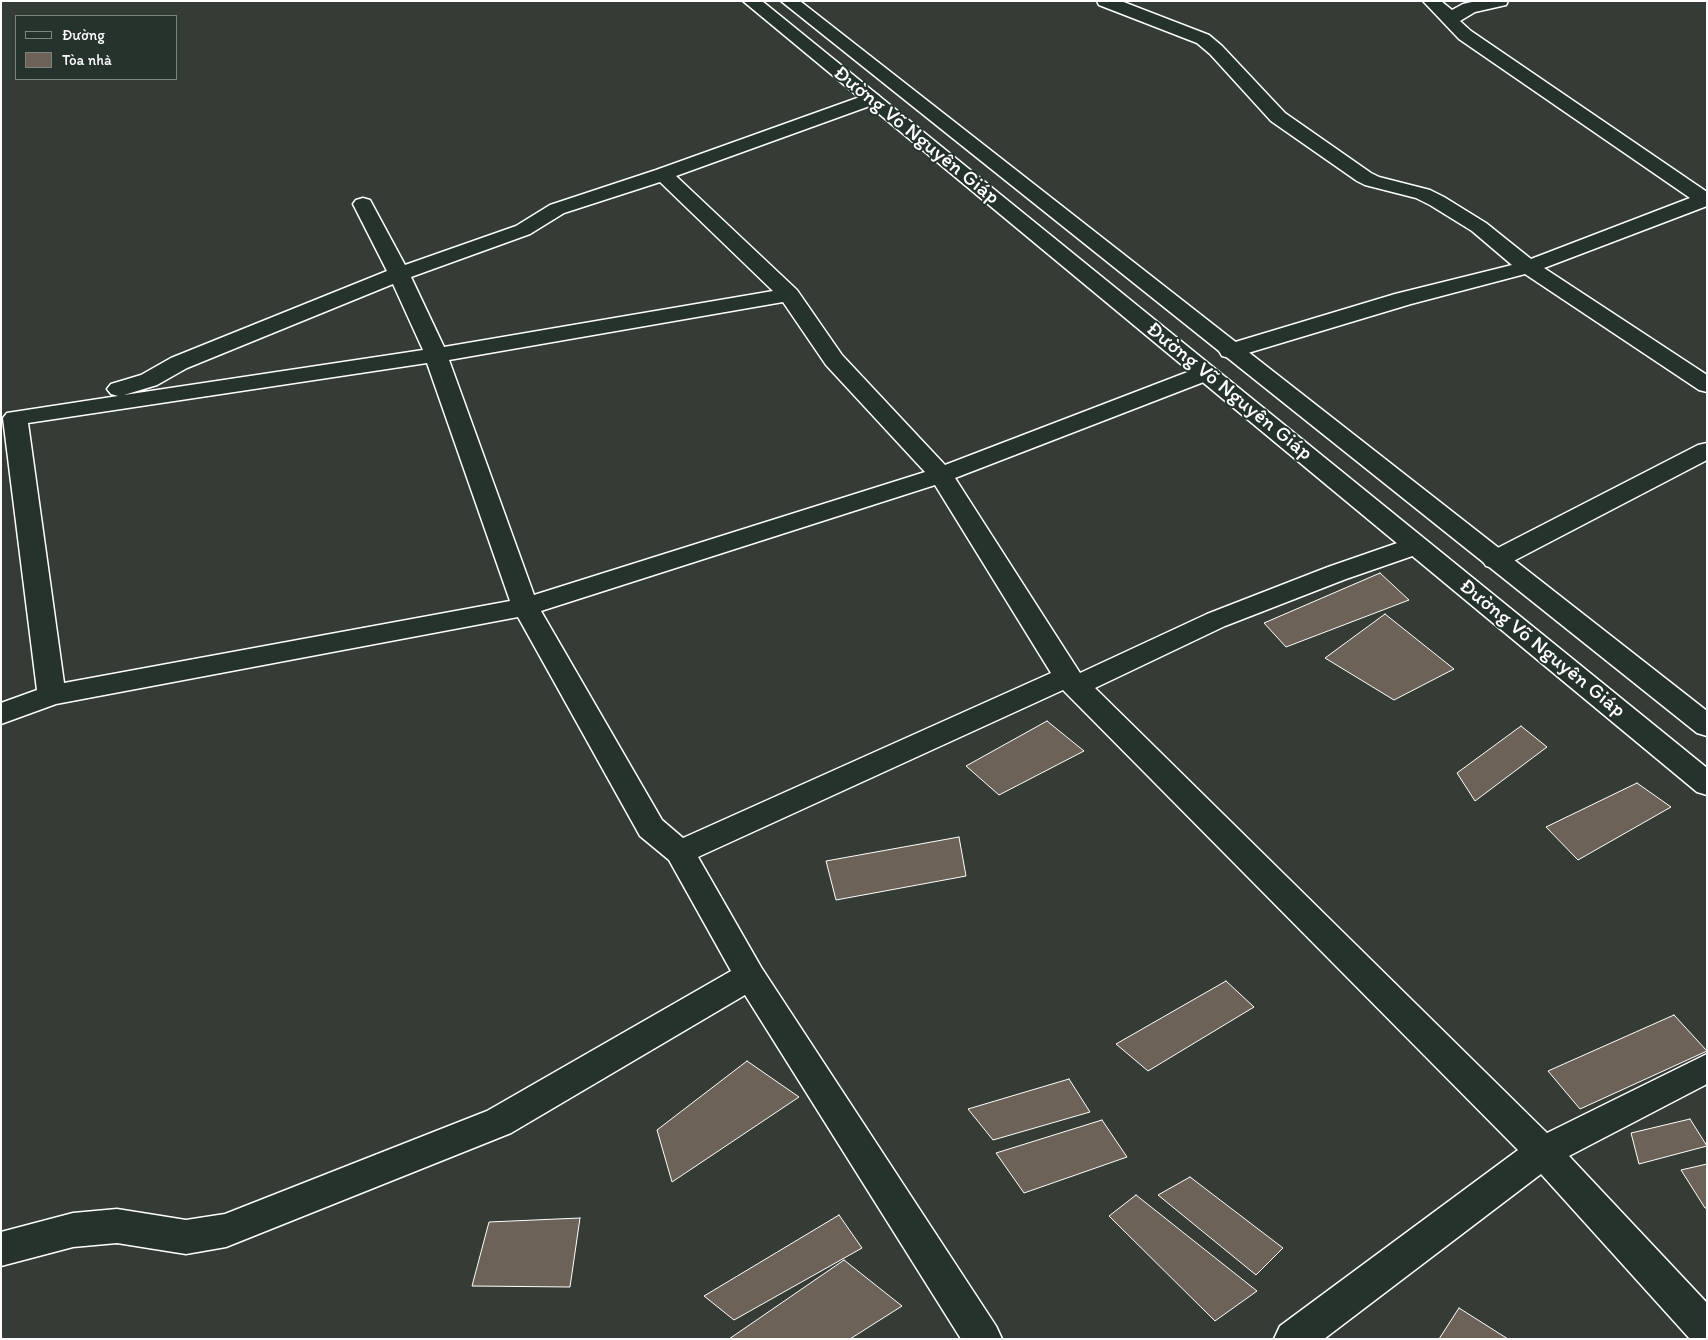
<!DOCTYPE html>
<html>
<head>
<meta charset="utf-8">
<style>
	body { margin:0 }
	#map { position:relative; width:1708px; height:1340px; overflow:hidden; background:#343c35; font-family:Itim,sans-serif }
	canvas { display:block }
	.frame { position:absolute; inset:0; border:2px solid #fff; pointer-events:none }
	.legend { position:absolute; left:15px; top:15px; width:162px; height:65px; box-sizing:border-box; background:#26332d; border:1px solid #7d8581; margin:0; padding:6px 9px; list-style:none; font-size:15px; color:#fff }
	.legend li { display:flex; align-items:center; gap:10px; height:25px }
	.legend b { width:25px; border:1px solid #7d8581 }
</style>
</head>
<body>
<div id="map">
<canvas width="1708" height="1340"></canvas>
<div class="frame"></div>
<ul class="legend">
<li><b style="height:6px;background:#26332d"></b>Đường</li>
<li><b style="height:14px;background:#6d6257"></b>Tòa nhà</li>
</ul>
</div>
<script>
const ctx = document.querySelector('canvas').getContext('2d');
ctx.lineJoin = 'round';
function fillPath(path, color) {
  ctx.fillStyle = color;
  ctx.fill(path, 'evenodd');
}
function shape(rows) {
  const path = new Path2D();
  for (const r of rows) {
    path.moveTo(r[0], r[1]);
    for (let i = 2; i < r.length; i += 2) path.lineTo(r[i], r[i + 1]);
  }
  return path;
}
function stroke(path, color, width, dash) {
  ctx.strokeStyle = color;
  ctx.lineWidth = width;
  ctx.lineCap = dash ? 'butt' : 'round';
  ctx.setLineDash(dash || []);
  ctx.stroke(path);
}
function label(font, color, halo, rows, align = 'center') {
  ctx.font = font + ' Itim,sans-serif';
  ctx.lineWidth = 4;
  ctx.setLineDash([]);
  ctx.textBaseline = 'middle';
  ctx.strokeStyle = halo;
  ctx.fillStyle = color;
  for (const [text, x, y, turn = 0] of rows) {
    ctx.save();
    ctx.translate(x, y);
    ctx.rotate((+turn || 0) * Math.PI / 180);
    ctx.textAlign = isNaN(turn) ? turn : align;
    if (halo) ctx.strokeText(text, 0, 0);
    ctx.fillText(text, 0, 0);
    ctx.restore();
  }
}
const building = shape([
	[1380,573,1409,600,1286,647,1264,623,1380,573],
	[1385,614,1454,669,1394,700,1325,658,1385,614],
	[1047,721,1084,751,999,795,966,766,1047,721],
	[1521,726,1547,747,1475,801,1457,773,1521,726],
	[1637,783,1671,807,1578,860,1546,827,1637,783],
	[959,837,966,876,836,900,826,861,959,837],
	[1226,981,1254,1007,1148,1071,1116,1044,1226,981],
	[1674,1015,1707,1051,1580,1109,1548,1071,1674,1015],
	[747,1061,799,1097,672,1182,657,1130,747,1061],
	[1069,1079,1090,1112,993,1140,968,1109,1069,1079],
	[1690,1119,1707,1146,1639,1164,1631,1133,1690,1119],
	[1102,1120,1127,1157,1024,1193,996,1153,1102,1120],
	[1707,1164,1707,1208,1705,1208,1681,1170,1707,1164],
	[1190,1177,1283,1248,1256,1275,1158,1195,1190,1177],
	[1136,1195,1257,1291,1215,1321,1109,1216,1136,1195],
	[839,1215,862,1248,734,1320,704,1296,839,1215],
	[580,1218,570,1287,472,1286,489,1222,580,1218],
	[844,1260,902,1306,850,1339,729,1339,844,1260],
	[1459,1308,1508,1339,1439,1339,1459,1308]
]);
const minor = shape([
	[1097,1,1121,1,1209,35,1222,46,1285,113,1371,173,1379,177,1430,190,1444,197,1486,223,1531,259,1690,198,1459,39,1423,1,1441,1,1452,10,1463,4,1476,1,1508,1,1506,5,1475,12,1460,21,1471,31,1707,192,1707,206,1544,268,1707,375,1707,392,1699,390,1525,274,1411,304,1238,356,1230,358,1222,356,1219,351,1222,346,1395,294,1512,265,1472,231,1430,205,1416,198,1365,185,1357,181,1271,121,1210,54,1197,43,1099,5,1097,1],
	[871,93,878,95,880,99,878,103,676,176,797,290,842,355,945,465,1198,368,1206,366,1214,368,1217,373,1214,378,955,478,1080,673,1207,614,1328,567,1406,540,1415,538,1424,540,1428,546,1424,552,1346,579,1225,626,1095,688,1547,1133,1707,1054,1707,1084,1569,1156,1707,1303,1707,1339,1690,1339,1541,1174,1324,1339,1274,1339,1280,1326,1518,1150,1063,690,698,857,761,967,996,1326,1002,1339,961,1339,745,995,511,1133,226,1247,186,1254,117,1243,73,1247,1,1266,1,1232,73,1213,117,1209,186,1220,225,1214,487,1111,731,971,669,860,640,836,518,617,56,704,1,724,1,703,37,690,3,418,7,413,118,396,111,394,107,389,111,384,141,375,171,358,387,271,353,204,356,200,363,198,370,200,405,265,516,226,550,205,656,170,871,93],
	[660,182,773,291,444,347,411,277,530,234,564,213,660,182],
	[393,284,423,350,124,395,157,385,187,368,393,284],
	[783,302,826,365,925,472,534,595,449,360,783,302],
	[427,363,510,601,64,683,28,423,427,363],
	[935,485,1051,673,683,838,662,820,541,611,935,485],
	[1707,443,1707,460,1504,566,1495,568,1486,566,1482,560,1486,554,1698,445,1707,443]
]);
const secondary = shape([
	[743,1,762,1,1707,768,1707,795,1697,792,743,1],
	[781,1,800,1,1707,711,1707,736,1697,733,781,1]
]);
const streetNames = [
	["Đường Võ Nguyên Giáp",916,136,39],
	["Đường Võ Nguyên Giáp",1229,392,39],
	["Đường Võ Nguyên Giáp",1542,649,39]
];
fillPath(building, '#6d6257');
stroke(building, '#fff', 1);
stroke(minor, '#fff', 3);
stroke(secondary, '#fff', 3);
fillPath(minor, '#26332d');
fillPath(secondary, '#26332d');
label('21px', '#fff', '#26332d', streetNames);
</script>
</body>
</html>
